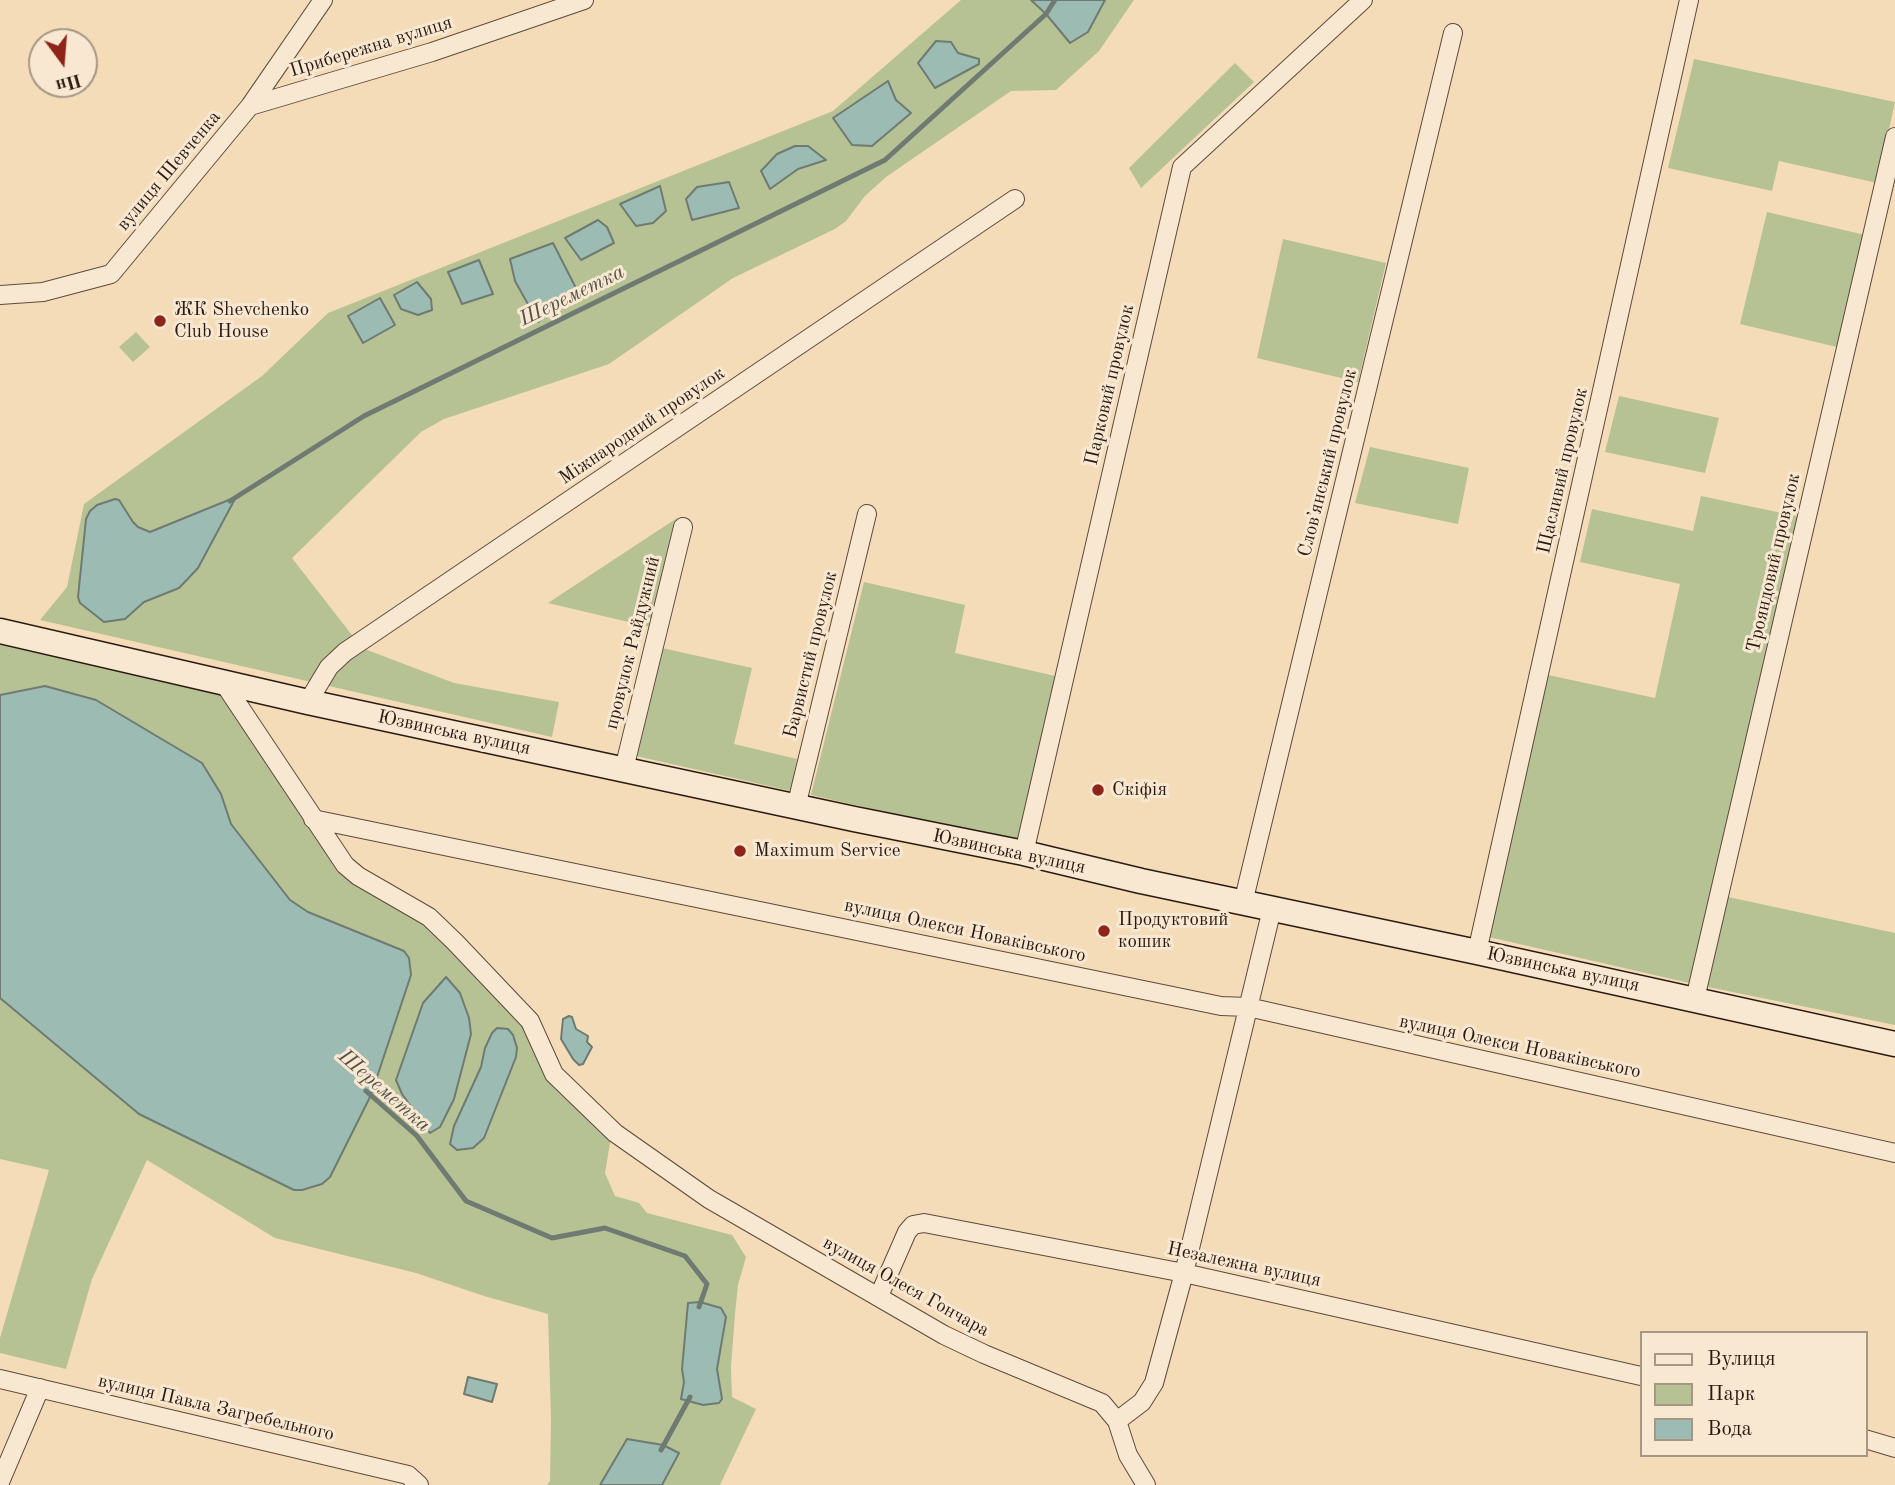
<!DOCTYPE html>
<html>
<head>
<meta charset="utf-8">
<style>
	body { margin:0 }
	#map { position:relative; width:1895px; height:1485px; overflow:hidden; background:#f5dcb9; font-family:"Old Standard TT",serif }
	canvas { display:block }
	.legend { position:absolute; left:1640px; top:1331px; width:228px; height:126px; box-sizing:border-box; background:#f8e8d2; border:2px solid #a69685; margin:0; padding:9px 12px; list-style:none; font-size:21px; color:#2b1a11 }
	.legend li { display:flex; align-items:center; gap:14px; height:35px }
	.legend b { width:35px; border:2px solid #a69685 }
	.north { position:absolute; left:28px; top:28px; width:70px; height:70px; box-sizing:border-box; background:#f8e8d2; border:2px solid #a69685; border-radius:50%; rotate:164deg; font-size:19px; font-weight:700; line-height:28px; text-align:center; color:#2b1a11 }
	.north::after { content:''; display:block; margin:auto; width:24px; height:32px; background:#8f2418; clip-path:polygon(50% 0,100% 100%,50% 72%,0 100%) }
</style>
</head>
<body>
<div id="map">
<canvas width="1895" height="1485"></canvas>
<ul class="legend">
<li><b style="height:9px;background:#f8e8d2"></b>Вулиця</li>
<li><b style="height:19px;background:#b6c293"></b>Парк</li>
<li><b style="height:19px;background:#9cbbb2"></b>Вода</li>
</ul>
<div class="north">Пн</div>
</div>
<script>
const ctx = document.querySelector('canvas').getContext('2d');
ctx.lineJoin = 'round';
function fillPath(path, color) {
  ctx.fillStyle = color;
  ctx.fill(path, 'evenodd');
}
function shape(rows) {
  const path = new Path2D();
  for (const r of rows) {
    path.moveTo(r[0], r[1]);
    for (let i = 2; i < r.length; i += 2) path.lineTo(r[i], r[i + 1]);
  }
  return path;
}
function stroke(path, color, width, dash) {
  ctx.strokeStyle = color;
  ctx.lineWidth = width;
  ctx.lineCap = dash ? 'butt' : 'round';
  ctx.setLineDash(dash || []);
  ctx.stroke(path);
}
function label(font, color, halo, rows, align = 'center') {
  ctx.font = font + ' "Old Standard TT",serif';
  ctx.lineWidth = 6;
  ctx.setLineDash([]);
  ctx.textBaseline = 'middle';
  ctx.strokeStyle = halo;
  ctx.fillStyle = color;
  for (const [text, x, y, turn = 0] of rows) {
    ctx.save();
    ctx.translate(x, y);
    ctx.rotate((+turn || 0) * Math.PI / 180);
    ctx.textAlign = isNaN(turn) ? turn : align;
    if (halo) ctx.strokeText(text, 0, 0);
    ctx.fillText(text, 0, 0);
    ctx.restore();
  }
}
const green = shape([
	[961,0,1031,0,1046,14,1070,42,1088,32,1105,0,1134,0,1099,51,1056,90,1011,91,886,177,865,196,846,221,835,229,733,278,609,364,444,419,421,432,292,558,362,648,454,683,559,702,552,737,40,620,67,587,84,504,262,376,328,313,833,111],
	[888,82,896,100,910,113,833,118],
	[825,161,798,169,771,188,762,171],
	[1694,59,1895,102,1877,183,1779,161,1772,191,1668,168],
	[1235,63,1254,82,1141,188,1129,168],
	[1767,212,1865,235,1841,348,1740,324],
	[1283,239,1386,263,1358,382,1257,358],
	[136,332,150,347,133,362,119,347],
	[1619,396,1719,418,1705,473,1605,452],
	[1370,447,1469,468,1458,524,1355,503],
	[1701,496,1801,517,1719,895,1895,933,1895,1025,1698,985,1480,935,1539,673,1655,698,1680,584,1580,562,1592,509,1693,531],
	[677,518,683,527,658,629,548,603],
	[864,582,965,605,955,653,1055,676,1017,842,811,795],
	[0,639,221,686,338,856,418,910,525,1013,554,1074,611,1137,605,1173,615,1196,639,1203,647,1213,732,1235,746,1257,738,1285,735,1314,731,1367,732,1397,756,1409,720,1485,547,1485,550,1481,551,1418,548,1314,484,1296,416,1273,275,1238,147,1160,92,1279,66,1369,0,1353,0,1338,49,1170,0,1159],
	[662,648,752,668,734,744,797,759,791,791,636,756]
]);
const water = shape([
	[1031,0,1105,0,1088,32,1070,43,1046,14,1031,0],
	[936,41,951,42,958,53,979,59,979,64,935,88,918,63,936,41],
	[888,81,896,100,911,113,872,146,852,145,833,118,888,81],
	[795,146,808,146,826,160,798,169,770,189,761,171,777,154,795,146],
	[729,182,739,208,692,220,686,199,697,187,729,182],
	[660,186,666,211,653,223,636,226,620,204,660,186],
	[598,220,607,227,614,243,581,260,565,238,598,220],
	[553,243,578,292,538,322,515,281,510,259,553,243],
	[479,260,493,294,462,304,448,272,479,260],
	[417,282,431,299,432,310,418,315,401,309,394,295,417,282],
	[380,298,395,325,363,343,348,316,380,298],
	[236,497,198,568,179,588,144,602,125,619,104,622,80,603,78,597,86,519,90,511,97,505,115,499,119,500,133,522,138,527,150,532,236,497],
	[45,686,96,700,202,763,221,794,231,824,290,900,308,912,404,951,409,958,411,975,371,1095,330,1177,322,1184,302,1190,294,1190,139,1114,0,998,0,695,45,686],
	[446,977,460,993,469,1018,471,1034,454,1099,440,1127,430,1133,402,1094,396,1080,423,1003,446,977],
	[569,1016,572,1017,576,1029,588,1036,587,1042,592,1047,583,1064,579,1065,573,1059,561,1039,563,1019,569,1016],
	[497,1028,508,1029,513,1035,517,1048,516,1057,484,1138,473,1148,457,1150,450,1144,454,1126,481,1067,485,1048,492,1033,497,1028],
	[700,1302,721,1308,726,1317,717,1369,722,1399,719,1403,703,1405,681,1399,684,1382,682,1369,688,1303,700,1302],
	[468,1377,497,1384,492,1402,464,1394,468,1377],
	[627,1439,663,1445,679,1453,662,1485,600,1485,627,1439]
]);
const stream = shape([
	[230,501,364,416,885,160,1046,14,1055,0],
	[366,1091,417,1136,466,1201,552,1238,605,1228,685,1256,707,1284,699,1307],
	[661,1450,690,1397]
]);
const minor = shape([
	[250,106,432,52,584,0],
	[0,295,43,292,111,274,250,106,323,0],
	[223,682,345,865,358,876,429,917,455,942,530,1021,554,1074,615,1133,709,1199,944,1335,984,1354,1102,1403,1117,1421,1128,1455,1146,1485],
	[308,702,329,667,345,652,1015,199],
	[624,769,683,527],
	[796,807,867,514],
	[313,819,1221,1006,1248,1007,1895,1153],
	[1024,853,1182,167,1363,0],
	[1243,903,1453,33],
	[1477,952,1689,0],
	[1695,999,1895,137],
	[879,1296,907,1232,913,1225,924,1223,1184,1273,1641,1376],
	[0,1379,408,1475,419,1485],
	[1117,1421,1142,1402,1154,1383,1184,1273,1272,909],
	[1865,1439,1895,1448],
	[0,1482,40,1388]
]);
const secondary = shape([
	[0,631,308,702,854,819,1024,853,1141,881,1477,952,1895,1044]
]);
const markers = [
	[160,321,7,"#8f2418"],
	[1098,790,7,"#8f2418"],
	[740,851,7,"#8f2418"],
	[1104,931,7,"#8f2418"]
];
const streetNames = [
	["Прибережна вулиця",371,47,-17],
	["вулиця Шевченка",169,171,-50],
	["Парковий провулок",1110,385,-77],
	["Міжнародний провулок",642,426,-34],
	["Словʼянський провулок",1328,463,-76],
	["Щасливий провулок",1563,471,-77],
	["Трояндовий провулок",1774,563,-77],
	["провулок Райдужний",633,643,-76],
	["Барвистий провулок",811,655,-76],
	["Юзвинська вулиця",454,733,12],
	["Юзвинська вулиця",1009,852,12],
	["вулиця Олекси Новаківського",965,931,12],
	["Юзвинська вулиця",1563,970,12],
	["вулиця Олекси Новаківського",1520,1047,12],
	["Незалежна вулиця",1244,1265,12],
	["вулиця Олеся Гончара",906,1287,29],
	["вулиця Павла Загребельного",216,1408,13]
];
const poiNames = [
	["ЖК Shevchenko",174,310],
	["Club House",174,332],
	["Скіфія",1112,790],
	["Maximum Service",754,851],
	["Продуктовий",1118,920],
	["кошик",1118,942]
];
const waterNames = [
	["Шереметка",572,296,-26],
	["Шереметка",384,1091,41]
];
fillPath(green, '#b6c293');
fillPath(water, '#9cbbb2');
stroke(water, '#6f7b72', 2);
stroke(stream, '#6f7b72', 5);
stroke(minor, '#5e4a3b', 20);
stroke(secondary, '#2b1a11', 27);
stroke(minor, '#f8e8d2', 18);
stroke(secondary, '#f8e8d2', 24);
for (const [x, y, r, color] of markers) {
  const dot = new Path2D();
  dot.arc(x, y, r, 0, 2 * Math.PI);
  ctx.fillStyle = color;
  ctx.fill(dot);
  stroke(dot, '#f8e8d2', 2.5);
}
label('19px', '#2b1a11', '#f8e8d2', streetNames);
label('19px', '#2b1a11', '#f8e8d2', poiNames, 'left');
label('italic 21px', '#535249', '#f8e8d2', waterNames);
</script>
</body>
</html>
